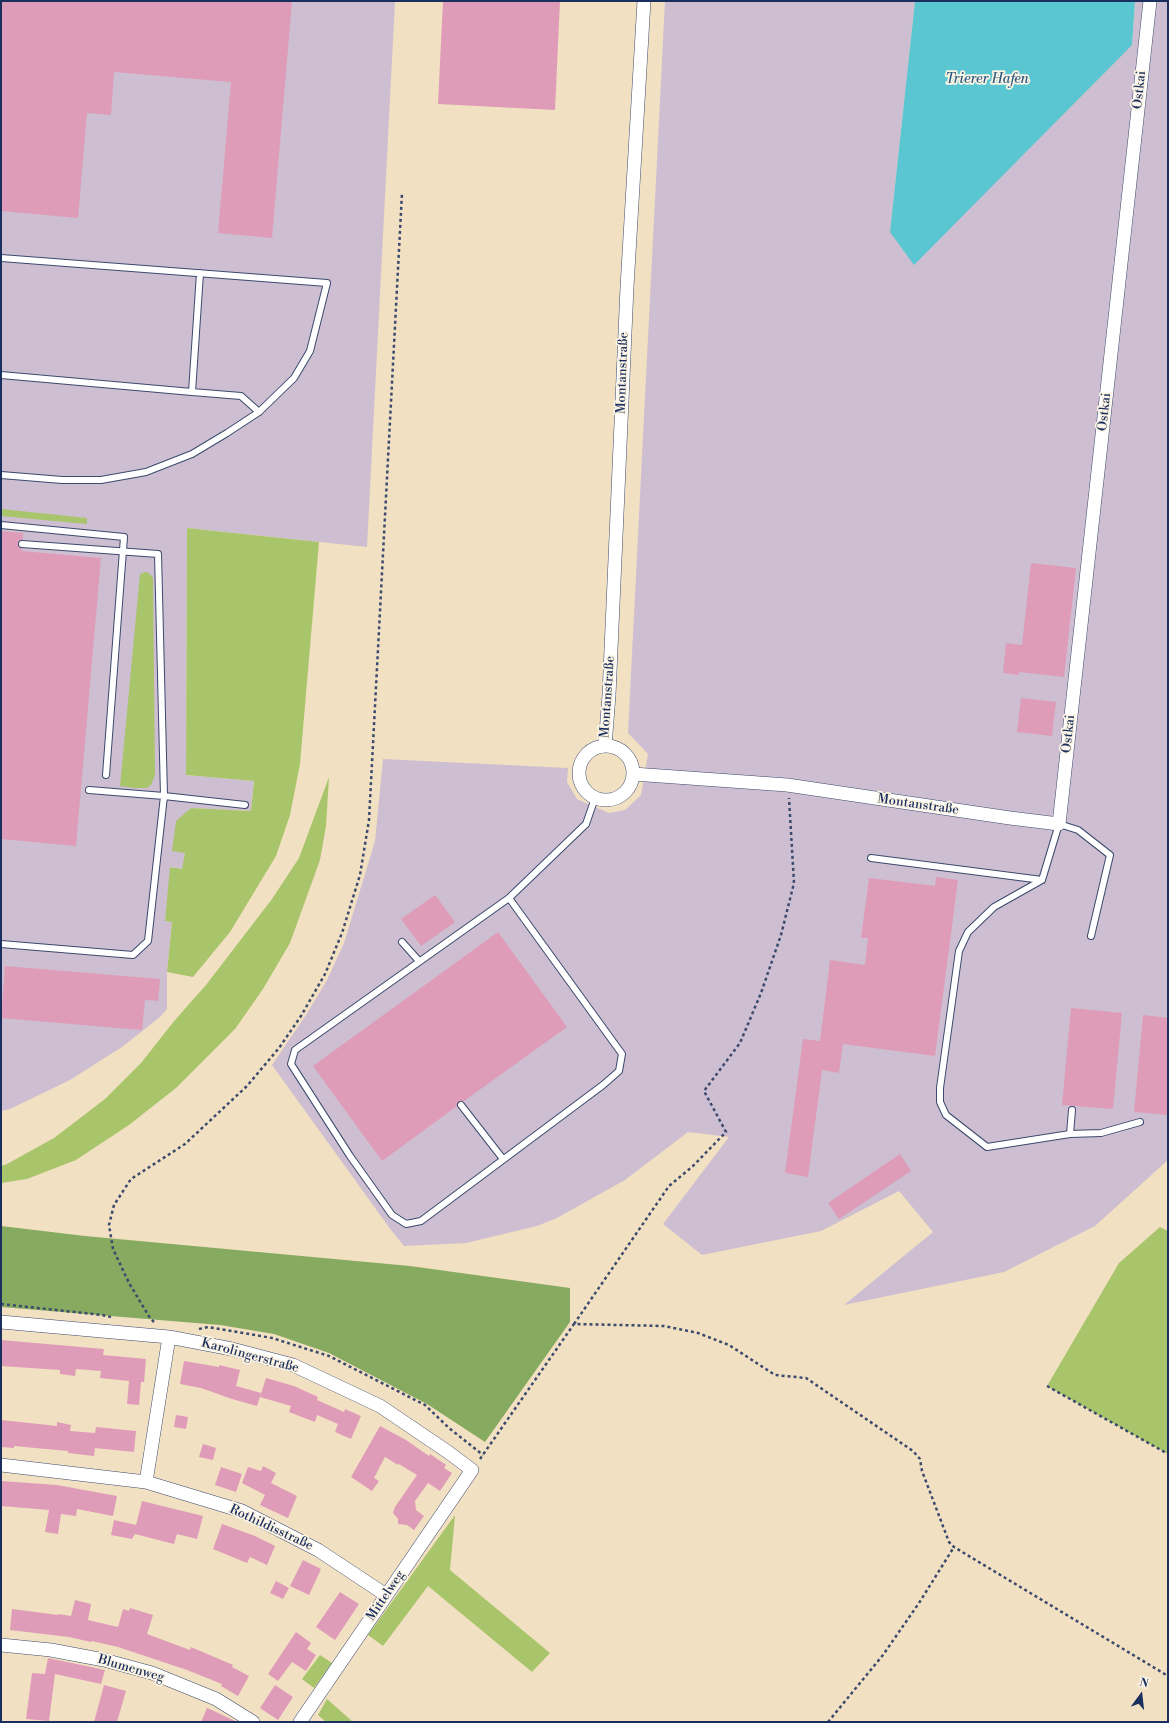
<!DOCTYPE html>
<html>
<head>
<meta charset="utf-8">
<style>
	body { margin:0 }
	#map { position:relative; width:1169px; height:1723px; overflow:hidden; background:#f2e0c2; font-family:"Libre Bodoni",serif }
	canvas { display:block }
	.frame { position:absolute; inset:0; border:2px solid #1b2f5e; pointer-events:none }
	.north { position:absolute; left:1121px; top:1675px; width:40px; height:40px; -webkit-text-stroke:3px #fcf5e5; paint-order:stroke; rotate:15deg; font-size:11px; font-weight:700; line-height:16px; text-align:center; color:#1b2f5e }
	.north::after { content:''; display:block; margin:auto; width:14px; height:18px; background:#1b2f5e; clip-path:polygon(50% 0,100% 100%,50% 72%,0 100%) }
</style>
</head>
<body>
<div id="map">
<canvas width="1169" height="1723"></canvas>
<div class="frame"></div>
<div class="north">N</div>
</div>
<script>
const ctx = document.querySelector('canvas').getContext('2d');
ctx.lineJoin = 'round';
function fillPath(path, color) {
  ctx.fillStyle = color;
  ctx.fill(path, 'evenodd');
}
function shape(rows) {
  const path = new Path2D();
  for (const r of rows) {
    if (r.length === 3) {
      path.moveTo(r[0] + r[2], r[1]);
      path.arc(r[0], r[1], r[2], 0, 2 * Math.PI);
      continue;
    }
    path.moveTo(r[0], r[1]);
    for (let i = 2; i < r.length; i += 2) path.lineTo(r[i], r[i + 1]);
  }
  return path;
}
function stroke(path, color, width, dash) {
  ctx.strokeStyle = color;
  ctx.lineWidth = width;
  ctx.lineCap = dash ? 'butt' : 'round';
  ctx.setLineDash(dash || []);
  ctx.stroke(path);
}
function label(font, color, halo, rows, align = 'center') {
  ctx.font = font + ' "Libre Bodoni",serif';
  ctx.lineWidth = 3.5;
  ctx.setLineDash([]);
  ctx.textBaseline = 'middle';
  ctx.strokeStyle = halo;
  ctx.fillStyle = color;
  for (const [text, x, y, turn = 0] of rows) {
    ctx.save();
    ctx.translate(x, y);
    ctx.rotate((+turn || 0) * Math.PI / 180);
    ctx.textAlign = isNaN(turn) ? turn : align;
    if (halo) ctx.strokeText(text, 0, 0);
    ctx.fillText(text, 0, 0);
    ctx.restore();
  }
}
const industrial = shape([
	[1,1,395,1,367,547,187,528,186,775,254,781,251,811,191,808,183,869,171,867,165,921,172,922,167,972,167,1009,160,1017,122,1047,70,1080,10,1109,1,1111],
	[665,1,915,1,890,232,1132,45,1135,1,1168,1,1168,1160,1095,1226,1004,1272,844,1305,933,1232,899,1191,821,1231,702,1255,663,1224,729,1137,688,1132,625,1180,557,1218,537,1226,466,1243,404,1246,391,1230,272,1065,306,1015,327,980,344,943,375,841,383,759,568,768,567,782,577,799,609,813,625,810,641,795,648,754,628,733]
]);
const green = shape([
	[1,509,87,518,87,524,1,516],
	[187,528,319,542,300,764,290,815,276,856,230,932,193,977,167,972,172,922,165,921,170,867,182,869,185,853,172,851,176,821,191,808,251,811,254,781,186,775],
	[145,572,149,573,153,578,155,775,151,785,147,788,135,788,120,786,140,574],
	[329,777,326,826,320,860,290,943,263,989,235,1029,176,1088,129,1125,76,1160,27,1179,1,1183,1,1166,7,1164,54,1138,105,1099,141,1063,175,1020,206,985,272,899,299,858],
	[1160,1227,1168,1231,1168,1454,1047,1386,1119,1263],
	[455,1515,450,1570,550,1653,532,1672,428,1586,383,1646,368,1635],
	[320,1655,332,1663,314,1688,302,1679],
	[327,1699,353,1722,326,1722,318,1715]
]);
const forest = shape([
	[1,1226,85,1236,410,1266,570,1288,570,1322,485,1442,427,1404,329,1353,274,1334,220,1325,1,1307]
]);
const water = shape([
	[915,1,1135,1,1132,45,914,265,890,232]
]);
const building = shape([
	[1,1,292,1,272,238,218,233,231,82,114,72,111,115,87,113,78,218,1,211],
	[443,1,560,1,555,110,438,104],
	[1,531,23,533,23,540,20,540,18,544,19,547,22,549,22,551,101,558,76,846,1,839],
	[1031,563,1076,568,1064,677,1019,672,1019,675,1003,673,1006,643,1022,645],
	[1021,698,1056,702,1052,736,1017,732],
	[936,877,958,880,935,1056,843,1044,839,1073,822,1070,808,1177,785,1173,803,1039,820,1041,830,960,865,965,868,938,861,938,869,878,935,886],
	[435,895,455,922,421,946,401,919],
	[498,932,567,1027,464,1101,459,1101,457,1106,382,1161,313,1066],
	[5,966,160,979,158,1001,145,1000,142,1030,1,1018],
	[1071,1008,1122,1013,1113,1109,1062,1105],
	[1143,1015,1168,1018,1168,1115,1134,1112],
	[900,1154,911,1171,839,1219,828,1203],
	[1,1340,104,1349,103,1355,146,1359,144,1382,141,1382,139,1405,127,1404,129,1381,100,1378,101,1371,76,1369,75,1376,60,1374,60,1370,1,1366],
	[184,1361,219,1367,219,1365,240,1370,236,1386,261,1393,257,1406,232,1399,201,1388,180,1384],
	[266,1378,294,1386,318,1397,317,1400,344,1412,345,1409,361,1416,351,1439,335,1432,338,1424,317,1415,315,1422,289,1412,291,1406,260,1397],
	[176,1415,188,1417,186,1429,174,1427],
	[1,1420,57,1426,57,1422,71,1425,70,1431,95,1433,96,1427,136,1431,134,1452,95,1448,94,1456,68,1453,68,1451,14,1446,14,1448,1,1447],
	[380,1426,406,1440,429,1456,430,1454,446,1465,444,1468,452,1473,440,1491,428,1483,415,1501,416,1510,424,1516,414,1530,407,1525,398,1524,398,1519,393,1513,395,1507,417,1475,399,1464,398,1465,385,1457,374,1478,379,1481,372,1491,351,1477],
	[203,1444,216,1448,213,1460,199,1457],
	[263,1466,276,1473,271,1483,297,1496,288,1518,260,1505,265,1495,242,1483,248,1467,261,1471],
	[221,1467,242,1474,236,1492,215,1485],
	[1,1481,57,1485,117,1496,113,1516,77,1509,76,1516,61,1514,58,1534,45,1532,49,1510,1,1506],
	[142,1501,203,1516,197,1539,177,1534,174,1544,135,1534,132,1539,111,1535,114,1520,136,1525],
	[222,1524,255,1536,275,1546,267,1565,250,1557,247,1563,213,1549],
	[303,1560,321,1569,309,1595,290,1586],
	[276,1581,289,1588,283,1599,270,1593],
	[340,1592,359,1604,335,1640,316,1627],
	[75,1600,91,1604,88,1620,118,1627,123,1609,129,1611,130,1608,153,1615,147,1634,190,1650,191,1647,233,1665,232,1667,249,1676,238,1696,221,1686,222,1684,187,1670,118,1647,92,1641,91,1642,69,1637,10,1630,12,1609,58,1615,59,1614,71,1616],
	[296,1632,311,1643,307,1649,316,1655,306,1671,292,1662,278,1681,268,1674],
	[48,1658,105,1670,101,1684,55,1674,49,1721,26,1719,32,1673,45,1674],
	[104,1685,126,1691,117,1722,94,1722],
	[275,1685,293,1697,278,1720,260,1708],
	[207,1708,214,1711,237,1722,201,1722]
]);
const path = shape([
	[1,1304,102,1315,111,1317],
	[154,1322,150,1318,129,1283,113,1249,109,1225,114,1205,131,1179,185,1144,247,1086,279,1048,301,1016,325,974,342,933,360,875,369,820,402,193],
	[574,1324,669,1186,693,1166,726,1132,704,1091,740,1043,761,993,781,935,794,883,789,798],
	[199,1329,208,1327,272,1338,329,1356,425,1405,449,1428,483,1455],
	[1047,1386,1168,1454],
	[480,1459,574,1324,664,1326,698,1333,729,1345,775,1375,806,1378,913,1451,920,1459,922,1471,949,1542,954,1547,1168,1676],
	[828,1722,883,1655,919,1603,954,1547]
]);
const service = shape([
	[1,258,327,283,310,351,294,378,259,412,227,433,192,454,146,472,101,480,62,480,1,475],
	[200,273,192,392,241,396,259,412],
	[1,375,192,392],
	[1,525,124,537,106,775],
	[89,790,164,796,245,805],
	[871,858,1042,880,1059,824,1078,830,1110,855,1091,936],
	[1042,880,994,907,968,932,959,951,940,1088,940,1102,946,1115,987,1147,1070,1134,1072,1110],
	[509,898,622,1054,619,1071,603,1085,421,1221,406,1224,392,1215,350,1156,291,1064,295,1050,509,898,586,824,595,798],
	[402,942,419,961],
	[1,944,133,955,148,941,164,796,158,554,22,544],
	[461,1105,503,1159],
	[1070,1134,1101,1133,1140,1122]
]);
const minor = shape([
	[605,746,609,695,627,287,644,1],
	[606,773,27],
	[633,774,787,785,1010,818,1059,824,1150,1],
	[1,1322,169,1337,232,1349,293,1365,380,1406,448,1452,472,1470,300,1722],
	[1,1465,146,1482,242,1511,318,1550,386,1595],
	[146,1482,169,1337],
	[1,1645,51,1650,104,1660,152,1673,216,1699,253,1722]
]);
const streetNames = [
	["Ostkai",1140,90,-84],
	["Montanstraße",623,373,-88],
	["Ostkai",1105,412,-84],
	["Montanstraße",608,697,-86],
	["Ostkai",1069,734,-84],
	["Montanstraße",918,805,8],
	["Karolingerstraße",250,1356,15],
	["Rothildisstraße",271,1528,25],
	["Mittelweg",386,1596,-56],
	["Blumenweg",131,1669,16]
];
const waterNames = [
	["Trierer Hafen",987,80]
];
fillPath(industrial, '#cebed1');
fillPath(green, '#a9c56b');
fillPath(forest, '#86aa5f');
fillPath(water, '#59c6d1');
fillPath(building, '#df9cb8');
stroke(service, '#3b4a6d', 8);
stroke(minor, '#3b4a6d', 14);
stroke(path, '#3b4a6d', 2.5, [3, 3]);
stroke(service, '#fff', 6);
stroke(minor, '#fff', 13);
label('13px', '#1b2f5e', '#fcf5e5', streetNames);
label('italic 14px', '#2e5c80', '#fcf5e5', waterNames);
</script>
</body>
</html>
